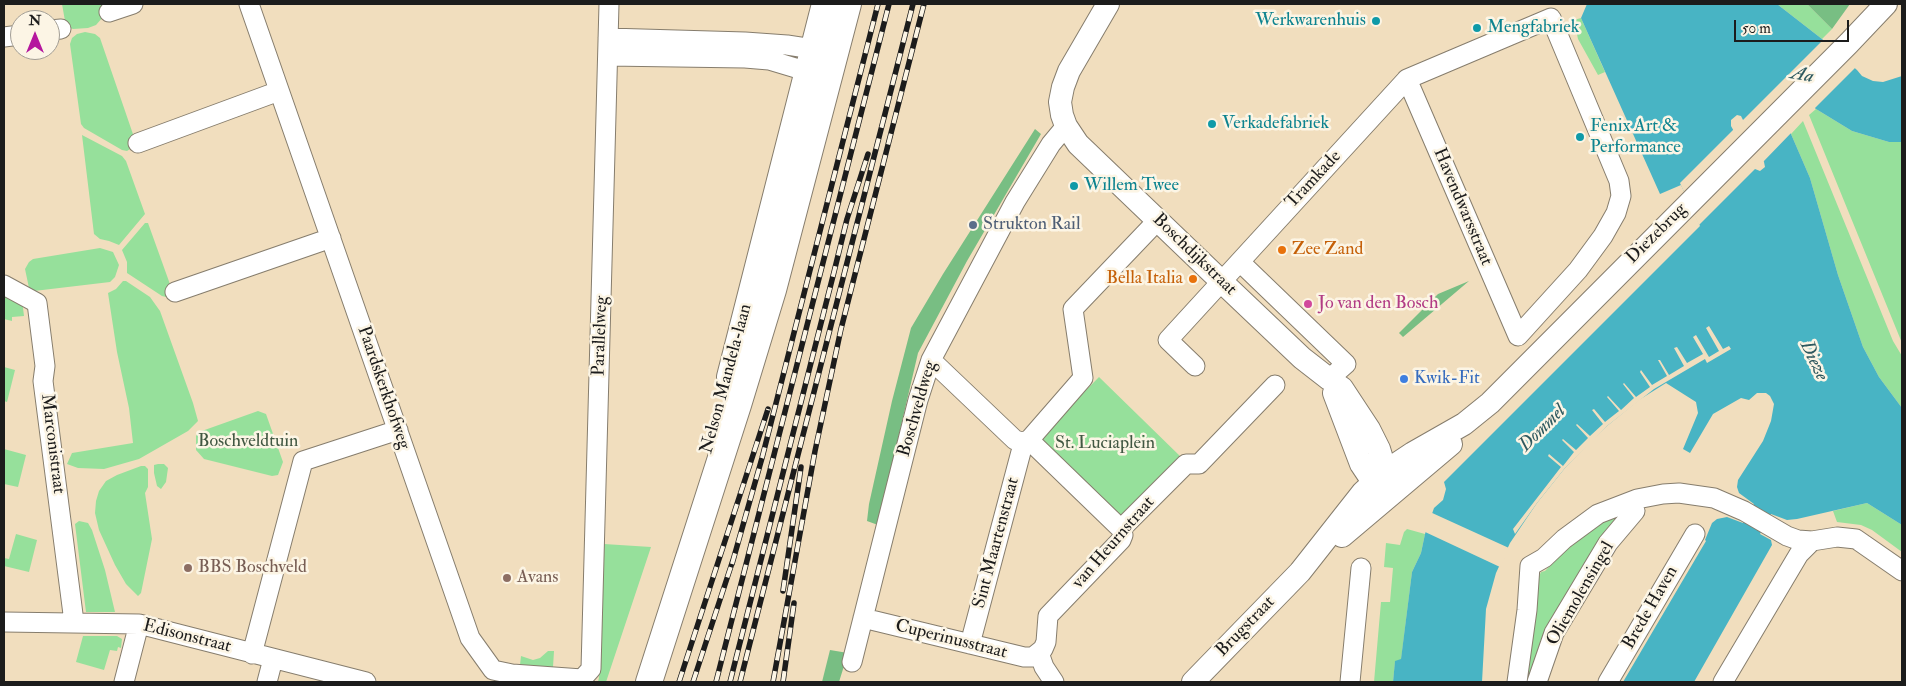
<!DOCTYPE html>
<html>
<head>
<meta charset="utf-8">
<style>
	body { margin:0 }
	#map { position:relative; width:1906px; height:686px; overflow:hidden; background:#f1debe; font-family:"IM FELL Double Pica",serif }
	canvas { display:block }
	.frame { position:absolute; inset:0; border:5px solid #1c1c1c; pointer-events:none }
	.north { position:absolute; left:10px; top:10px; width:50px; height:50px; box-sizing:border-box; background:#fcf5e5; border:1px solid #a29e95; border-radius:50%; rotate:0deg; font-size:14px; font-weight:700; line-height:20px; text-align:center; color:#1c1c1c }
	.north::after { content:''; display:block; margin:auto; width:18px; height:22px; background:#b5179e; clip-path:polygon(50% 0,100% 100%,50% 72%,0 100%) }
	.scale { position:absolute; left:1734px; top:20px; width:115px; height:22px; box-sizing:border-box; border:2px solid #1c1c1c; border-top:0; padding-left:6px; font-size:15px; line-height:18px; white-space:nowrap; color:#1c1c1c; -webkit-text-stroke:4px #fcf5e5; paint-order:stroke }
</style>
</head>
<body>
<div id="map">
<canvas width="1906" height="686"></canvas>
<div class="frame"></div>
<div class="north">N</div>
<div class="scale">50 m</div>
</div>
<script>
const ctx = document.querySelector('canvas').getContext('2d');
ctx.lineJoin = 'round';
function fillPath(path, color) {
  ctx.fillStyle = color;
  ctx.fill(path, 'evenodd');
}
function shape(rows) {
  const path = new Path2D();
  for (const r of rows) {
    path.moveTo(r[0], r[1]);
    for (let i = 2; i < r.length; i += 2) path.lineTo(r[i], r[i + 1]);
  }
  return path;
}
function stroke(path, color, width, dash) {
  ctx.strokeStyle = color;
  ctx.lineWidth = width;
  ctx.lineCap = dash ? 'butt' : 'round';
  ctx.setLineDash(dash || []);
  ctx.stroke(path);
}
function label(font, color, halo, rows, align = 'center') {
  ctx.font = font + ' "IM FELL Double Pica",serif';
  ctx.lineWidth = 5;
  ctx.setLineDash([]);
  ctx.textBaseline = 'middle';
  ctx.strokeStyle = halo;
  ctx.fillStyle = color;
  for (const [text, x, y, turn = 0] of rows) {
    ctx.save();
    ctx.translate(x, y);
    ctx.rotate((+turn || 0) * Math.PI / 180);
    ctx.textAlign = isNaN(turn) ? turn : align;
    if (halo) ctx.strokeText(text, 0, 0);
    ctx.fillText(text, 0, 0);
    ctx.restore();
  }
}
const green = shape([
	[62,4,103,4,103,17,96,25,88,28,73,29,68,27,65,21],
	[1777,4,1807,4,1832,29,1822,39],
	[1581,18,1605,72,1598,75,1578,39,1574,20],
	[85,32,95,34,100,38,135,140,133,147,127,151,122,150,84,128,81,124,70,44,72,38,77,34],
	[1816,109,1852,131,1889,142,1902,142,1902,343,1809,115],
	[1803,121,1893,341,1902,356,1902,408,1879,377,1863,347,1838,275,1810,178,1791,134],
	[82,135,122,156,126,161,145,214,119,245,109,241,100,239,94,234],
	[145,223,148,223,171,287,168,296,166,297,162,296,127,273,127,262,122,250],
	[100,248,113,252,119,265,115,277,110,282,34,291,29,288,25,269,29,262,33,259],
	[123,281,126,281,150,297,160,311,193,403,198,421,188,431,139,459,104,469,78,468,67,464,72,453,133,443,129,408,117,352,108,293,116,289],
	[4,291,22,300,24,316,12,317,12,321,4,319],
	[4,367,15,370,7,402,4,401],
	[1099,377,1182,458,1126,515,1121,516,1043,441,1043,435,1047,430],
	[258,411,266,414,283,462,278,475,272,476,204,459,196,450,196,436,199,432],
	[4,449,26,455,18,487,4,484],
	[158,464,164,464,168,468,166,482,161,489,157,486,154,473,154,465],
	[141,466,145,466,148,469,148,487,145,493,152,539,141,593,138,596,126,584,115,565,99,530,95,513,96,501,99,491,106,481,117,475],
	[1867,503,1902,525,1902,552,1872,530,1861,525,1837,522,1833,511],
	[1629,510,1533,682,1525,682,1534,588,1541,572,1545,571,1570,545,1602,521],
	[79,521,88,523,92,530,105,570,115,612,86,612,75,524],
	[1407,529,1425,534,1421,553,1412,572,1401,660,1395,662,1393,682,1374,682,1381,602,1390,602,1393,568,1384,567,1386,543,1400,545,1404,532],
	[16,534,37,540,29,572,4,566,4,558,9,559],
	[604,544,651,547,606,682,598,682,599,677],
	[83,636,117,636,122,639,121,648,118,647,117,651,110,650,104,670,76,662],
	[548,651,554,651,553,667,520,665,521,656,533,660,540,658]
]);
const forest = shape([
	[1807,4,1850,4,1832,29],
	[1035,129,1041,134,967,261,918,353,878,525,867,521,869,504,892,401,911,328,943,274],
	[1469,281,1403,337,1399,333,1438,294],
	[830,650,848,653,839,682,822,682]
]);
const water = shape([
	[1587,4,1777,4,1822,39,1857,70,1862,76,1873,81,1883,82,1902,76,1902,142,1889,142,1852,131,1816,109,1785,82,1771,96,1791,134,1810,178,1838,275,1863,347,1879,377,1902,408,1902,525,1867,503,1797,519,1787,520,1771,514,1760,534,1771,540,1772,545,1694,682,1623,682,1706,541,1705,540,1712,523,1717,519,1727,517,1743,523,1754,504,1739,493,1737,487,1738,480,1763,441,1771,421,1774,404,1770,396,1766,393,1757,393,1749,400,1741,398,1713,414,1690,453,1683,449,1698,413,1696,402,1666,383,1639,400,1607,426,1592,440,1565,468,1537,503,1510,543,1496,573,1486,609,1482,682,1393,682,1395,661,1401,659,1412,572,1421,553,1425,534,1434,508,1443,500,1446,489,1444,482,1700,226,1681,185,1660,194,1581,18],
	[1737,115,1741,116,1764,162,1765,167,1760,171,1755,169,1731,126,1731,120]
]);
const pier = shape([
	[1825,38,1857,66,1813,110,1785,85,1774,96,1793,131,1762,163,1741,122],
	[1735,128,1756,168,1699,225,1680,183],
	[1709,326,1723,349,1729,346,1731,349,1707,363,1705,359,1654,389,1607,426,1565,468,1537,503,1515,534,1513,529,1561,467,1548,456,1549,454,1563,466,1574,452,1562,440,1563,439,1576,450,1588,438,1576,425,1577,424,1590,436,1603,424,1592,410,1594,409,1605,422,1619,411,1607,397,1608,396,1621,410,1634,398,1623,384,1624,383,1636,397,1650,387,1640,372,1641,370,1652,385,1667,376,1658,360,1660,360,1669,375,1684,366,1674,348,1677,347,1687,363,1703,354,1693,337,1696,335,1709,357,1719,351,1706,328],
	[1430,512,1509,548,1500,567,1423,531]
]);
const minor = shape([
	[249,4,470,638,493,670,512,674,582,679,591,669,609,4],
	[109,12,133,4],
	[50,30,61,29],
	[4,37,20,35],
	[608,38,745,42,787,45,826,51],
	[608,56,745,58,769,60,819,75],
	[138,143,279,91],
	[1240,262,1346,364,1329,379],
	[4,285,37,303,45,366,43,381,74,622],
	[175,292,331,238],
	[931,360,1015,440,1022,442,1029,440,1121,529],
	[1195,366,1168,340,1407,79,1551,18,1619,181,1621,196,1616,213,1603,236,1578,270,1518,336,1407,79],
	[1029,440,1083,378,1073,309,1158,220],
	[863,618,1024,657,1033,657,1043,649,1046,642,1048,616,1121,540,1123,535,1121,529,1186,464,1199,464,1275,385],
	[4,622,139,624,366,682],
	[970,644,1022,448,1022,442],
	[1039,653,1044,667,1054,682],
	[252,654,303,461,398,430],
	[852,662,918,400,931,360,1015,202,1051,144,1066,126],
	[124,682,139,624],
	[267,682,273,659],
	[1350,682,1361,568],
	[1517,682,1527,610,1530,566,1544,558,1564,539,1598,514,1637,499,1663,494,1679,493,1714,498,1744,511,1787,536,1798,540,1812,541,1837,537,1856,539,1902,571],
	[1537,682,1554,633,1608,543,1635,511],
	[1608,682,1695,534],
	[1723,682,1799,554,1812,541]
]);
const tertiary = shape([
	[1108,4,1069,71,1063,87,1060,102,1062,115,1066,126,1078,144,1222,282,1302,358,1329,379,1342,388,1369,429,1379,449,1392,492],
	[1334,393,1361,464,1373,482,1387,489],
	[1342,536,1451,444],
	[1193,682,1300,572,1363,492,1386,471,1413,453,1464,424,1490,403,1849,43,1886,4]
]);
const secondary = shape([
	[730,377,825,4],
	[649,682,738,405,773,290,848,4]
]);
const rail = shape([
	[732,564,762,458,878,4],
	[783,591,801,467],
	[679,682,768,409],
	[693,682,734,557],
	[716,682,889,4],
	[730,682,834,272,847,219,868,154],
	[740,682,913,4],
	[773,682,815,451,841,329,924,4],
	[783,682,794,603]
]);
const markers = [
	[1376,21,5,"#0f9aa8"],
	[1477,28,5,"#0f9aa8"],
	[1212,124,5,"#0f9aa8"],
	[1580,137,5,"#0f9aa8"],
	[1074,186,5,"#0f9aa8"],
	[973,225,5,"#5c6f8a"],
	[1282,250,5,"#e8710a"],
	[1193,279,5,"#e8710a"],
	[1308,304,5,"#d1479c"],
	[1404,379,5,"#3f7fe0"],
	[188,568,5,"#8d6e63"],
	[507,578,5,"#8d6e63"]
];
const cultureNames = [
	["Werkwarenhuis",1366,21,"right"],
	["Mengfabriek",1487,28],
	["Verkadefabriek",1222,124],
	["Fenix Art &",1590,127],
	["Performance",1590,148],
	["Willem Twee",1084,186]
];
const streetNames = [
	["Tramkade",1314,180,-47],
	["Havendwarsstraat",1462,207,67],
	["Diezebrug",1657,234,-45],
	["Boschdijkstraat",1194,255,44],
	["Parallelweg",601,336,-88],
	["Nelson Mandela-laan",727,379,-75],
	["Paardskerkhofweg",383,388,71],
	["Boschveldweg",918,409,-74],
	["Marconistraat",52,444,83],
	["Sint Maartenstraat",997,543,-75],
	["van Heurnstraat",1114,543,-49],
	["Oliemolensingel",1581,594,-60],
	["Brede Haven",1651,608,-60],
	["Brugstraat",1246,627,-46],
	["Edisonstraat",187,637,14],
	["Cuperinusstraat",951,640,14]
];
const serviceNames = [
	["Strukton Rail",983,225]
];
const foodNames = [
	["Zee Zand",1292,250],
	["Bella Italia",1183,279,"right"]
];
const hotelNames = [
	["Jo van den Bosch",1318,304]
];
const shopNames = [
	["Kwik-Fit",1414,379]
];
const parkNames = [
	["Boschveldtuin",248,442],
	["St. Luciaplein",1105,444]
];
const educationNames = [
	["BBS Boschveld",198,568],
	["Avans",517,578]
];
const waterNames = [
	["Aa",1802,76,10],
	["Dieze",1813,361,65],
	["Dommel",1543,429,-45]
];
fillPath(green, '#96e09b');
fillPath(forest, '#78be83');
fillPath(water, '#48b4c4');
fillPath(pier, '#f1debe');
stroke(minor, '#867d6d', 21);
stroke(tertiary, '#867d6d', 24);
stroke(secondary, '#867d6d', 28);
stroke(minor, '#fff', 19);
stroke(tertiary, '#fff', 22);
stroke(secondary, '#fff', 26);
stroke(rail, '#1c1c1c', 5.5);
stroke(rail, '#fcf5e5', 4, [11]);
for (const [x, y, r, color] of markers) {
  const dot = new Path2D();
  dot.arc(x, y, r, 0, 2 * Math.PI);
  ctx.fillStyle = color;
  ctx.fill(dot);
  stroke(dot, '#fcf5e5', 2);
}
label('18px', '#0d838f', '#fcf5e5', cultureNames, 'left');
label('18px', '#1c1c1c', '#fcf5e5', streetNames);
label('18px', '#4e5e75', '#fcf5e5', serviceNames, 'left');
label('18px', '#c56008', '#fcf5e5', foodNames, 'left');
label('18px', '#b23c85', '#fcf5e5', hotelNames, 'left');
label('18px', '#366cbe', '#fcf5e5', shopNames, 'left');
label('18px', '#415742', '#fcf5e5', parkNames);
label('18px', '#785e54', '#fcf5e5', educationNames, 'left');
label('italic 19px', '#2e595f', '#fcf5e5', waterNames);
</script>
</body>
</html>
